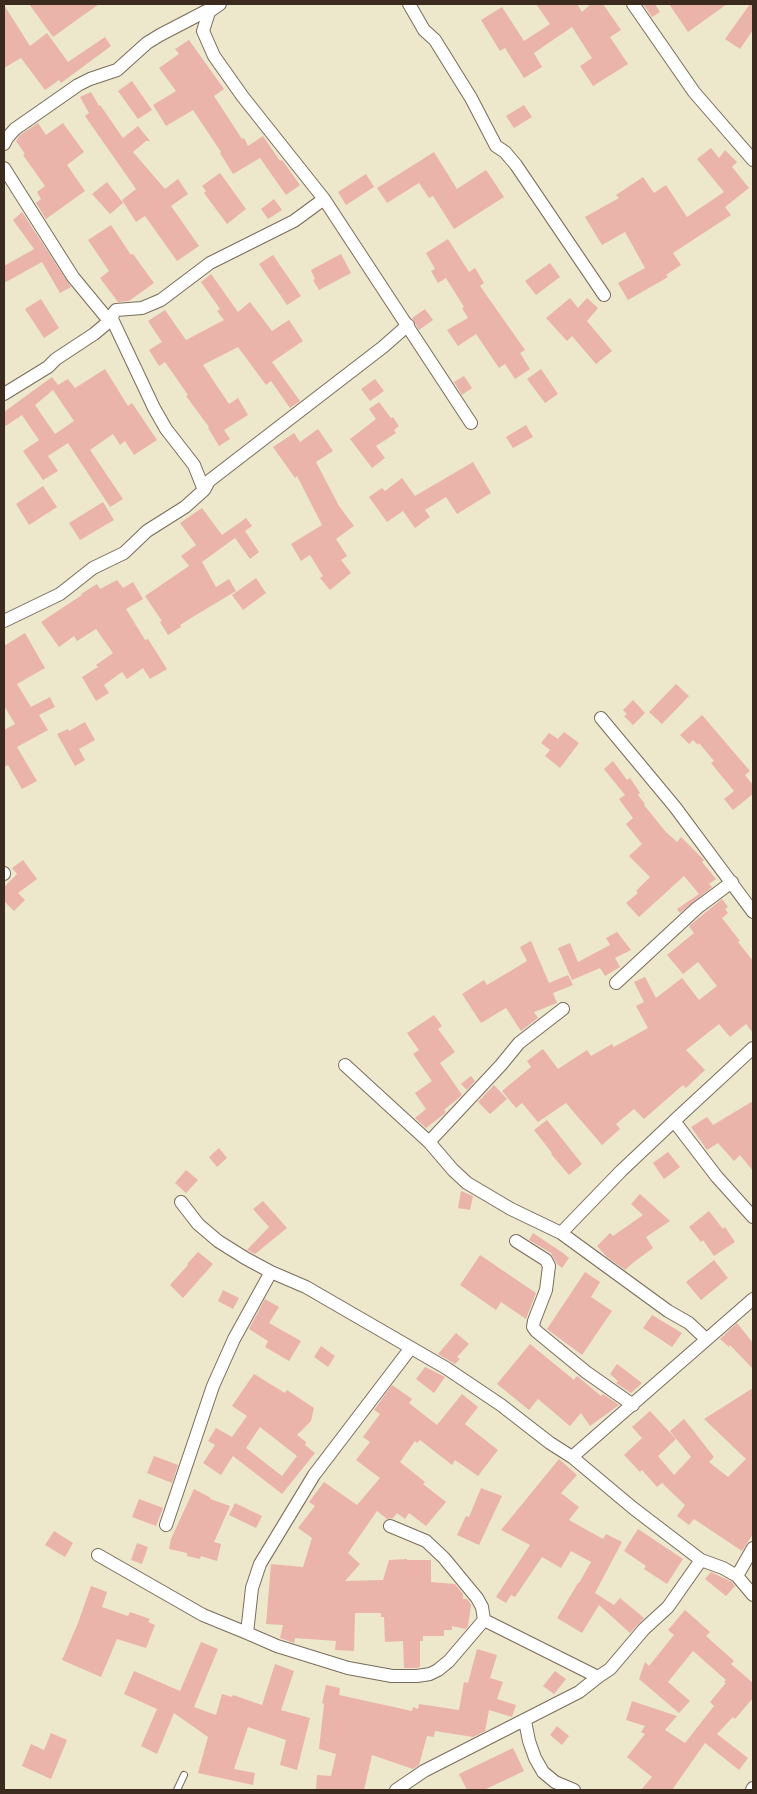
<!DOCTYPE html>
<html>
<head>
<meta charset="utf-8">
<style>
	body { margin:0 }
	#map { position:relative; width:757px; height:1794px; overflow:hidden; background:#ede7cc; font-family:"IM FELL DW Pica",serif }
	canvas { display:block }
	.frame { position:absolute; inset:0; border:5px solid #3b2a1e; pointer-events:none }
</style>
</head>
<body>
<div id="map">
<canvas width="757" height="1794"></canvas>
<div class="frame"></div>
</div>
<script>
const ctx = document.querySelector('canvas').getContext('2d');
ctx.lineJoin = 'round';
function fillPath(path, color) {
  ctx.fillStyle = color;
  ctx.fill(path, 'evenodd');
}
function shape(rows) {
  const path = new Path2D();
  for (const r of rows) {
    path.moveTo(r[0], r[1]);
    for (let i = 2; i < r.length; i += 2) path.lineTo(r[i], r[i + 1]);
  }
  return path;
}
function stroke(path, color, width, dash) {
  ctx.strokeStyle = color;
  ctx.lineWidth = width;
  ctx.lineCap = dash ? 'butt' : 'round';
  ctx.setLineDash(dash || []);
  ctx.stroke(path);
}
const building = shape([
	[29,4,99,4,53,37],
	[536,4,577,4,582,12,591,4,603,4,621,30,610,37,628,64,593,86,580,66,592,58,572,27,534,53,542,67,524,78,505,48,500,51,481,20,502,7,524,41,550,24],
	[643,4,655,4,660,12,652,17],
	[669,4,727,4,688,32],
	[750,4,753,4,753,30,740,49,725,39],
	[4,5,30,46,47,33,68,62,105,37,111,46,61,83,59,80,45,90,21,58,4,68],
	[189,40,224,89,214,96,242,139,244,138,248,146,263,136,280,161,282,160,300,185,286,195,260,158,233,174,220,153,221,152,193,110,166,126,153,105,176,91,159,68,179,54,175,49],
	[132,81,152,110,138,119,118,91],
	[91,92,99,106,100,105,123,138,138,126,150,141,146,141,133,152,165,189,178,179,188,194,171,206,199,246,177,261,145,216,136,222,122,200,136,189,85,116,89,113,80,97],
	[524,105,532,117,514,128,506,116],
	[38,123,46,135,63,123,84,152,67,165,85,191,46,219,36,203,41,199,37,192,45,186,23,155,25,154,16,141,20,135],
	[711,148,719,158,725,150,737,162,732,167,749,188,725,207,731,215,673,253,681,265,666,275,668,277,628,300,618,283,645,268,625,232,602,245,585,217,619,198,616,195,643,177,654,193,666,185,687,217,724,192,697,159],
	[434,152,457,189,486,170,504,197,454,229,433,196,429,198,419,183,387,203,377,188],
	[220,173,246,209,227,224,204,193,206,191,202,186],
	[366,174,374,187,346,205,338,192],
	[107,182,123,203,110,214,92,194],
	[274,199,282,210,268,219,261,209],
	[22,212,71,287,60,293,42,262,4,283,4,266,34,249,13,220],
	[111,225,131,255,133,254,154,283,129,301,118,302,100,278,109,271,88,240],
	[448,239,469,272,475,268,484,283,480,286,525,350,520,353,530,369,515,379,505,364,499,368,476,334,458,346,447,330,468,318,462,308,464,307,446,278,438,283,431,271,435,269,426,253],
	[341,254,351,273,319,290,313,280,315,279,311,270],
	[273,255,301,296,287,305,259,264],
	[550,263,560,277,536,295,525,281],
	[211,274,238,312,250,302,272,331,289,320,303,341,272,362,300,401,290,408,271,381,266,385,238,347,203,365,229,404,238,398,248,415,224,430,230,439,219,446,208,428,209,427,186,396,188,395,165,362,159,366,149,350,162,342,148,321,165,310,186,340,224,320,217,311,220,309,201,282],
	[570,298,578,308,587,298,598,308,587,321,612,351,596,364,572,336,567,341,546,318],
	[41,299,59,328,44,338,25,309],
	[425,309,433,320,419,330,412,318],
	[105,369,128,406,132,403,157,440,134,455,125,441,120,445,113,434,90,450,123,499,110,507,68,443,48,456,58,471,43,480,23,451,39,440,22,415,4,427,4,412,52,377,58,385,68,379,75,388],
	[53,390,74,421,55,434,35,405],
	[541,369,558,394,545,403,527,379],
	[464,376,472,388,462,395,454,382],
	[375,379,384,391,370,401,361,389],
	[379,402,391,418,393,417,399,426,394,430,396,433,376,446,385,458,372,468,350,439,376,419,369,409],
	[526,425,533,437,513,448,506,437],
	[318,429,333,451,316,462,339,506,354,526,336,539,347,556,341,560,351,573,330,590,320,578,323,576,310,555,301,561,291,544,322,525,297,476,295,478,273,447,294,433,300,442],
	[473,462,491,493,457,514,446,497,425,510,430,517,415,528,403,511,387,522,369,497,382,488,385,491,402,478,415,496],
	[43,486,57,507,29,525,16,504],
	[103,502,114,520,80,540,69,523],
	[202,508,222,535,246,518,252,526,245,531,259,552,250,559,235,538,202,562,216,587,229,579,236,591,196,615,180,625,181,627,168,635,160,622,162,621,145,596,189,566,181,556,196,545,180,523],
	[256,578,266,593,243,610,232,595],
	[117,580,123,588,133,582,143,599,126,609,145,640,148,639,167,669,150,679,143,668,127,679,122,672,104,685,109,693,96,701,82,677,98,667,96,665,113,653,96,629,77,641,74,636,59,647,41,622,82,595,81,594,97,584,100,589],
	[25,633,45,668,17,684,31,707,50,697,55,707,39,715,48,730,17,747,37,781,22,789,8,765,4,767,4,730,15,724,4,706,4,646],
	[676,684,689,696,662,724,649,712],
	[633,700,645,713,633,725,624,716,627,714,623,710],
	[702,715,750,771,745,775,753,785,753,794,733,810,724,799,734,791,711,763,714,761,699,743,698,745,693,740,689,744,680,735],
	[85,722,95,740,79,749,85,760,75,766,57,734,68,729,69,731],
	[564,732,579,743,560,768,545,756,550,750,541,743,549,733,558,739],
	[613,761,627,780,630,778,640,793,638,795,645,804,644,805,665,831,677,842,681,837,704,860,702,862,716,879,709,884,712,887,680,913,677,909,699,894,684,876,639,917,626,903,638,893,636,891,650,877,629,856,642,844,626,824,633,818,619,799,625,795,604,769],
	[23,860,37,879,18,893,25,900,14,911,4,901,4,887,17,874,12,868],
	[722,899,728,907,725,909,728,913,722,918,740,941,738,942,753,961,753,1033,746,1024,730,1037,719,1024,686,1050,705,1070,686,1088,683,1085,644,1119,634,1109,616,1124,620,1129,602,1145,566,1103,538,1122,522,1103,516,1108,502,1091,531,1067,527,1061,543,1049,558,1069,587,1050,591,1056,612,1044,614,1047,648,1028,636,1006,644,1002,634,982,645,977,656,998,682,978,699,1000,717,986,698,962,683,974,667,955,694,933,689,926],
	[617,932,631,950,615,958,620,967,605,976,600,968,572,980,558,948,570,943,578,962,610,945,606,938],
	[531,941,549,983,568,975,573,985,553,993,557,1003,534,1012,538,1018,521,1031,506,1008,481,1023,462,994,484,980,487,985,527,961,520,947],
	[434,1015,442,1026,438,1029,455,1052,440,1063,462,1095,444,1110,446,1112,444,1114,426,1128,415,1118,426,1109,415,1093,432,1081,413,1054,419,1050,407,1033],
	[471,1076,475,1081,467,1090,461,1084],
	[494,1085,507,1099,490,1114,478,1102],
	[753,1101,753,1171,740,1155,734,1161,718,1143,707,1150,691,1127,707,1117,713,1125],
	[547,1120,582,1164,569,1175,551,1154,552,1153,534,1130],
	[219,1148,227,1158,217,1167,209,1157],
	[668,1152,680,1167,664,1179,653,1163],
	[186,1170,198,1180,186,1193,175,1183],
	[461,1191,473,1196,470,1210,458,1208],
	[640,1194,670,1221,646,1237,653,1248,634,1262,625,1270,607,1257,597,1246,610,1233,613,1236,643,1215,631,1204],
	[263,1201,287,1228,255,1254,247,1250,269,1227,253,1209],
	[709,1211,723,1229,725,1227,735,1242,714,1256,703,1240,701,1242,689,1227],
	[533,1233,563,1253,569,1258,562,1268,557,1264,551,1253,529,1240],
	[198,1252,213,1264,183,1298,170,1285,188,1265,187,1264],
	[480,1255,536,1293,526,1319,501,1302,496,1310,460,1285],
	[714,1260,728,1278,701,1300,686,1282],
	[585,1272,600,1282,591,1297,612,1311,582,1355,547,1329],
	[223,1290,239,1298,233,1309,218,1301],
	[265,1299,279,1307,269,1323,301,1341,289,1361,265,1347,268,1341,249,1329],
	[652,1315,682,1333,672,1347,643,1328],
	[737,1323,753,1343,753,1369,730,1345,729,1347,720,1339],
	[456,1333,469,1344,457,1357,460,1359,455,1364,438,1354],
	[530,1344,574,1380,577,1376,601,1396,603,1394,619,1405,590,1426,581,1413,570,1426,538,1399,529,1410,497,1384],
	[321,1346,335,1356,328,1367,314,1357],
	[617,1364,642,1383,631,1393,616,1383,618,1381,610,1374],
	[425,1367,445,1377,434,1393,416,1379],
	[254,1374,285,1393,287,1390,314,1408,311,1421,297,1435,306,1442,305,1445,315,1453,282,1494,233,1456,221,1475,203,1463,215,1445,208,1441,216,1428,232,1437,247,1416,232,1406],
	[260,1427,297,1456,282,1476,246,1448],
	[392,1385,412,1399,409,1403,437,1425,462,1394,478,1407,465,1424,498,1450,478,1476,455,1460,452,1465,420,1440,417,1443,415,1441,400,1462,425,1482,423,1484,446,1502,426,1526,409,1513,405,1519,397,1513,393,1518,387,1519,377,1511,348,1553,360,1564,345,1581,383,1580,389,1560,407,1559,407,1560,431,1560,431,1582,455,1584,463,1594,463,1599,467,1599,470,1603,471,1605,468,1626,466,1629,452,1626,452,1630,444,1630,444,1636,423,1636,423,1641,420,1641,420,1667,416,1668,404,1668,403,1641,385,1642,384,1617,381,1617,381,1613,355,1613,354,1651,335,1650,336,1641,295,1638,294,1643,280,1638,283,1625,266,1624,271,1564,303,1567,312,1538,298,1528,315,1506,309,1502,324,1482,357,1505,380,1478,356,1460,370,1442,363,1437,380,1414,374,1410],
	[753,1388,753,1534,742,1551,694,1519,689,1525,677,1516,685,1505,662,1483,657,1487,642,1470,640,1472,624,1455,642,1438,632,1427,650,1411,676,1439,658,1456,674,1475,691,1457,670,1431,684,1419,714,1457,709,1462,728,1477,746,1459,704,1419],
	[154,1456,178,1465,172,1483,147,1473],
	[559,1459,577,1475,561,1493,579,1507,569,1520,603,1539,606,1534,622,1542,595,1593,614,1605,620,1598,644,1618,630,1633,599,1605,582,1633,557,1618,578,1583,579,1583,591,1562,571,1551,561,1568,542,1557,515,1597,511,1595,506,1603,496,1597,530,1545,501,1530],
	[481,1488,502,1496,479,1545,457,1535,466,1516,469,1517],
	[194,1489,211,1498,210,1499,230,1506,214,1542,221,1544,217,1561,201,1556,200,1559,187,1556,187,1553,169,1549,171,1539],
	[139,1499,163,1508,156,1526,132,1517],
	[235,1503,262,1516,256,1528,229,1515],
	[638,1529,683,1559,667,1584,644,1569,646,1566,624,1551],
	[54,1531,73,1543,65,1557,45,1545],
	[137,1543,148,1547,142,1564,131,1560],
	[711,1572,732,1582,735,1586,726,1596,705,1579],
	[91,1586,107,1592,102,1607,128,1616,130,1612,150,1619,148,1622,155,1625,146,1648,117,1639,101,1677,62,1660,78,1623],
	[685,1610,710,1632,706,1636,734,1661,731,1664,753,1683,753,1698,735,1719,733,1717,717,1734,748,1758,739,1770,705,1743,672,1790,641,1790,652,1777,627,1757,645,1734,641,1732,645,1726,626,1720,632,1701,677,1716,665,1730,685,1743,714,1706,710,1702,726,1683,724,1682,726,1680,693,1651,668,1682,690,1701,679,1713,639,1679,645,1662,649,1666,674,1635,668,1630],
	[201,1642,218,1649,194,1707,216,1715,222,1694,232,1697,233,1695,262,1705,275,1664,294,1671,281,1710,310,1718,297,1770,280,1765,286,1740,248,1727,234,1769,255,1773,253,1785,198,1773,208,1737,174,1713,157,1754,141,1746,157,1709,124,1694,134,1671,180,1691],
	[477,1649,497,1655,490,1678,503,1682,497,1699,516,1705,512,1717,489,1710,485,1731,473,1737,435,1731,434,1737,427,1736,419,1765,413,1769,372,1755,364,1790,316,1790,317,1775,331,1776,336,1754,319,1749,324,1704,322,1703,326,1685,340,1688,339,1695,412,1711,413,1707,418,1709,419,1704,459,1710,464,1682,468,1683],
	[555,1671,566,1679,554,1694,543,1686],
	[557,1726,569,1736,562,1745,550,1735],
	[51,1733,67,1740,51,1779,22,1766,31,1744,44,1750],
	[513,1748,524,1771,484,1790,467,1790,459,1774]
]);
const service = shape([
	[177,1790,184,1775]
]);
const minor = shape([
	[409,4,424,30,435,40,471,98,496,146,505,152,516,165,604,295],
	[633,4,694,92,753,160],
	[210,9,203,31,214,56,243,97,324,199,471,423],
	[4,144,7,138,15,129,78,85,90,79,117,70,147,43,160,35,210,9,210,11,220,4],
	[4,168,73,277,106,317,112,319,154,408,166,429,194,465,204,490,185,507,147,531,124,553,93,568,60,594,4,621],
	[4,394,48,367,56,359,94,334,112,319,113,314,116,310,142,308,161,300,210,263,294,221,324,199],
	[204,490,209,481,383,347,408,325],
	[601,718,675,807,753,912],
	[4,873,4,874],
	[616,983,697,908,732,882],
	[753,1048,674,1121,717,1177,753,1217],
	[345,1065,429,1142,453,1170,467,1183,511,1209,561,1233],
	[674,1121,621,1171,561,1233,668,1311,689,1323,706,1339],
	[429,1142,501,1065,519,1043,563,1009],
	[181,1202,198,1224,218,1241,245,1258,271,1272,306,1287,446,1368,501,1405,550,1443,572,1457,753,1299],
	[516,1241,546,1260,549,1266,546,1290,534,1321,533,1327,536,1331,586,1372,633,1405],
	[572,1457,633,1508,701,1560],
	[166,1525,213,1386,234,1339,271,1272],
	[390,1526,426,1541,444,1558,477,1598,482,1607,484,1620],
	[98,1555,203,1615,247,1633,277,1646,348,1668,392,1676,417,1676,430,1674,438,1670,449,1661,484,1620],
	[737,1576,753,1548],
	[484,1620,598,1677],
	[247,1633,252,1588,260,1564,314,1475,410,1349],
	[525,1721,529,1741,535,1758,543,1772,555,1782,574,1790],
	[396,1790,424,1771,579,1692,598,1677,610,1669,644,1629,668,1607,701,1560,723,1568,737,1576,753,1595],
	[752,1790,753,1788]
]);
fillPath(building, '#eab4aa');
stroke(service, '#796c5b', 8);
stroke(minor, '#796c5b', 14);
stroke(service, '#fff', 6);
stroke(minor, '#fff', 12);
</script>
</body>
</html>
